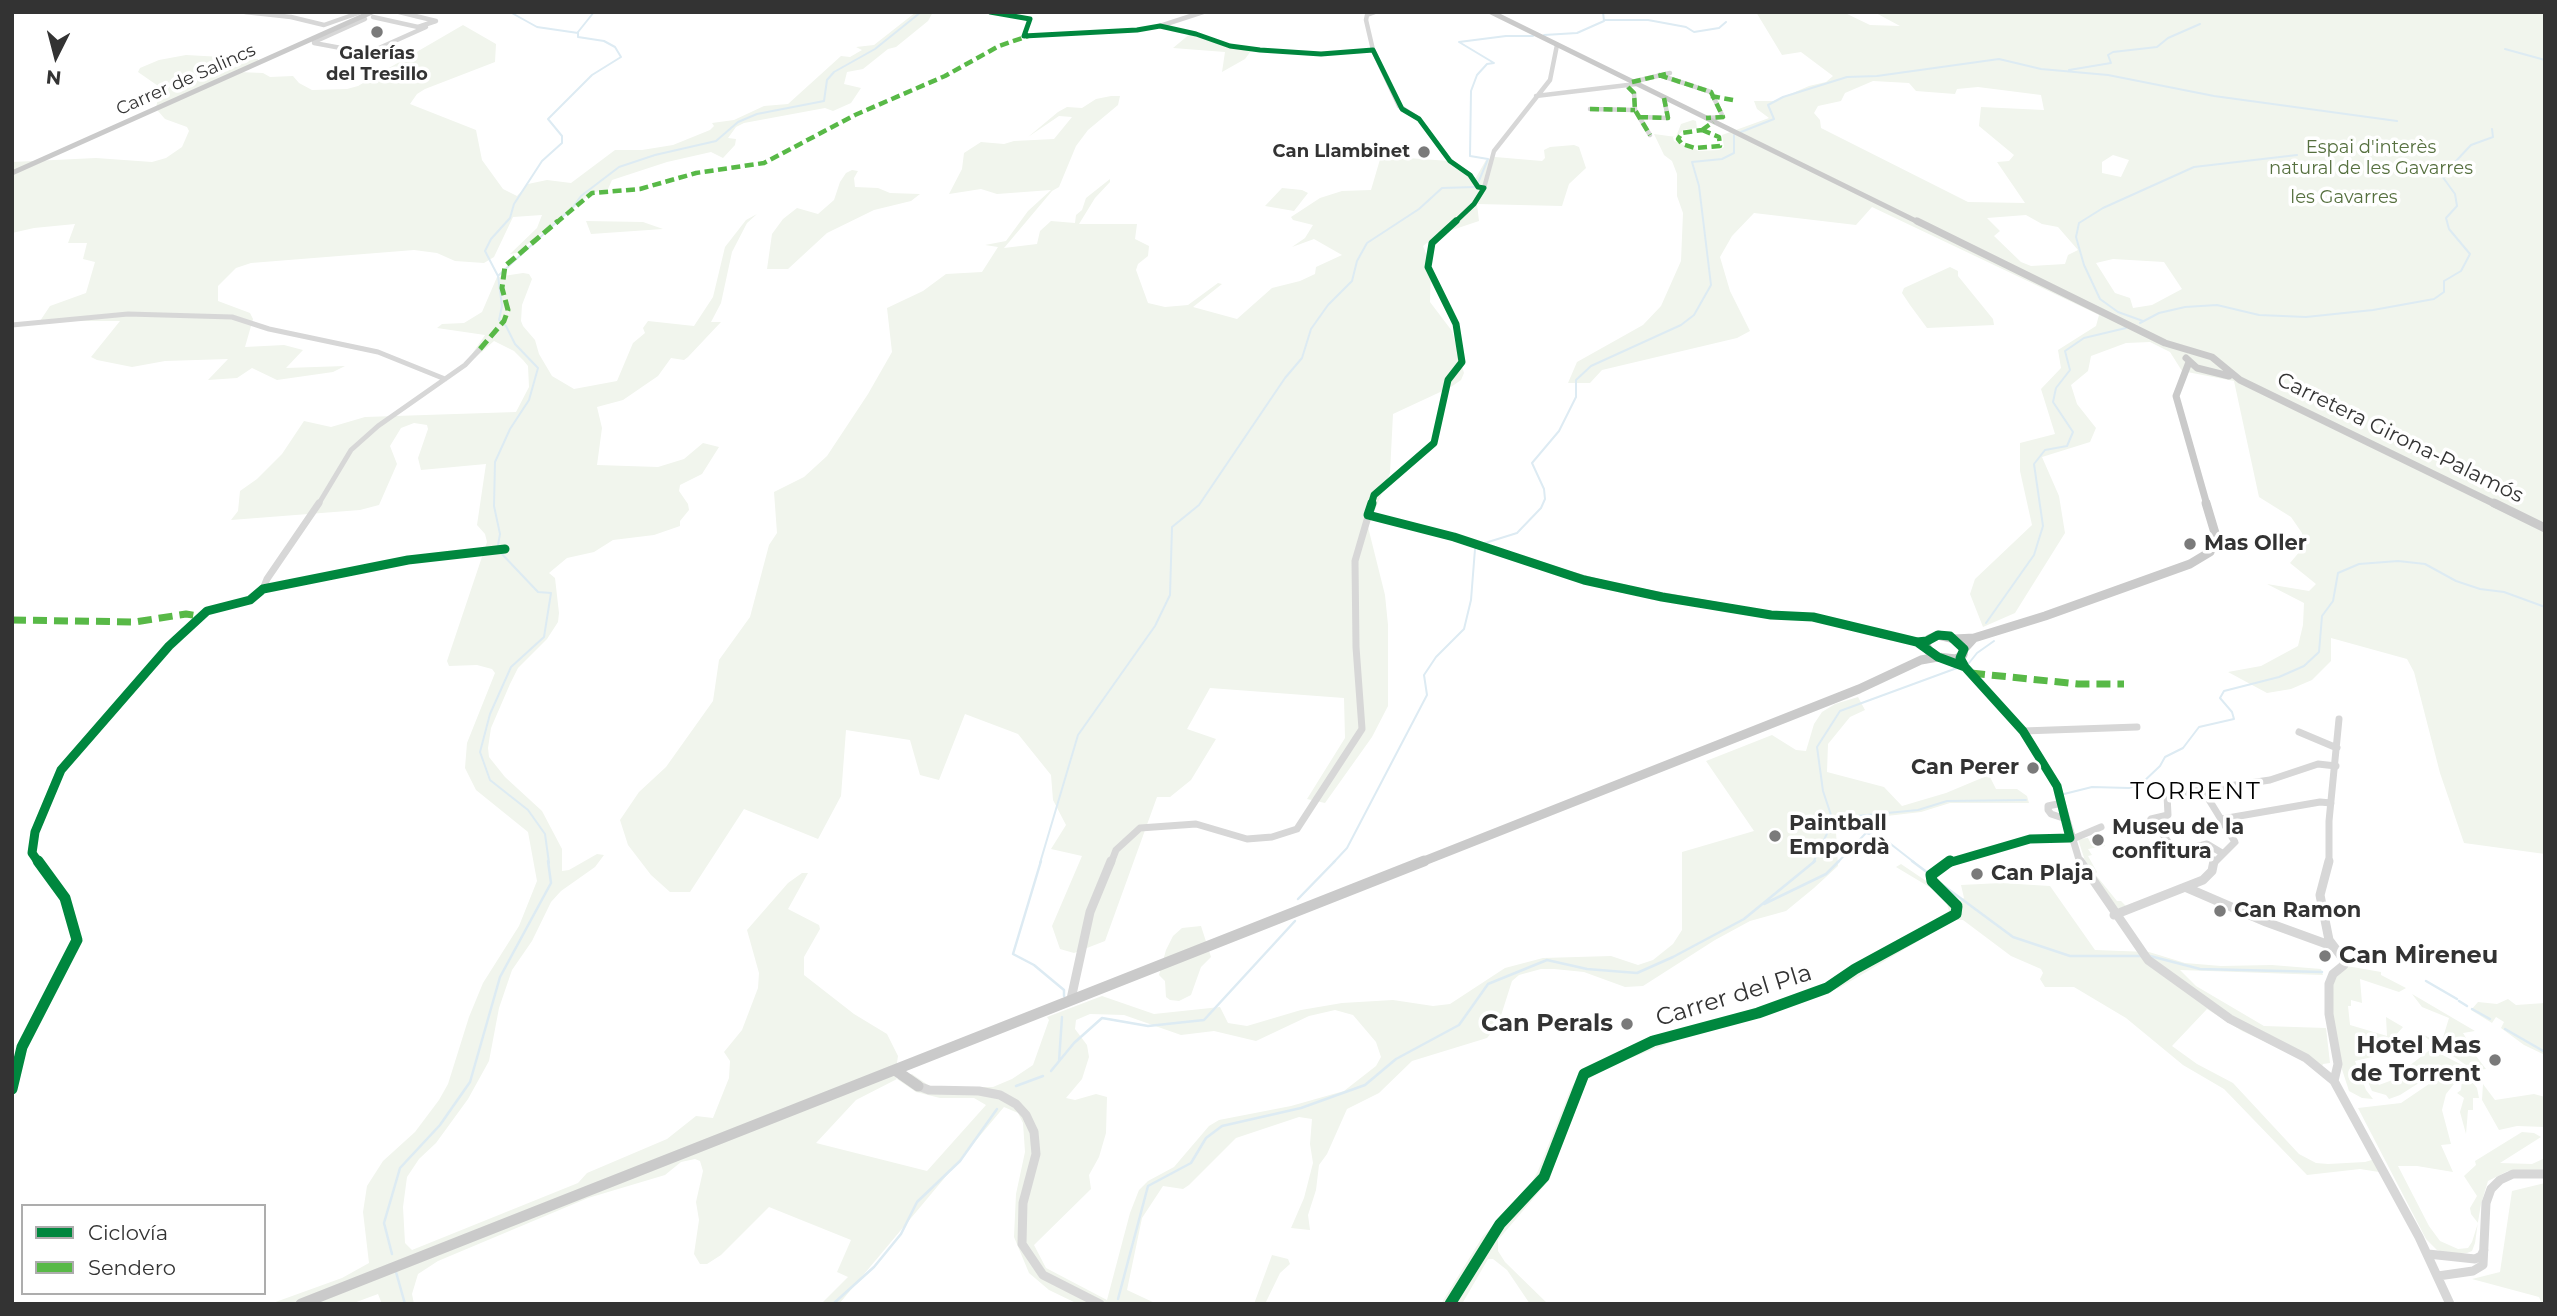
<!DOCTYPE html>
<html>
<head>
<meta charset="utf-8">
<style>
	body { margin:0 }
	#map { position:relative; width:2557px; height:1316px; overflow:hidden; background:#fff; font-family:Montserrat,sans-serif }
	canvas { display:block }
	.frame { position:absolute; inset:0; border:14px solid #333; pointer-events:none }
	.legend { position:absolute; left:21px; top:1204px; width:245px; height:91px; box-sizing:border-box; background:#fff; border:2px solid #adadad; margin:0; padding:9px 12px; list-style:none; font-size:21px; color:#333 }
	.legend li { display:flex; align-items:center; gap:14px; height:35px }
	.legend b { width:35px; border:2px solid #adadad }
	.north { position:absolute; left:21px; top:21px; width:70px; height:70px; -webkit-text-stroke:5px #fff; paint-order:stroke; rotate:186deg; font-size:19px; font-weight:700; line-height:28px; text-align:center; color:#333 }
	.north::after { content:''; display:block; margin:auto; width:24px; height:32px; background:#333; clip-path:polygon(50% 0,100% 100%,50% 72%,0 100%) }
</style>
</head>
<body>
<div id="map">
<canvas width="2557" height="1316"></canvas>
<div class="frame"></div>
<ul class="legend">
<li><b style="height:9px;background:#00873e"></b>Ciclovía</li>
<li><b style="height:9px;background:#58b947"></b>Sendero</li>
</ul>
<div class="north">N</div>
</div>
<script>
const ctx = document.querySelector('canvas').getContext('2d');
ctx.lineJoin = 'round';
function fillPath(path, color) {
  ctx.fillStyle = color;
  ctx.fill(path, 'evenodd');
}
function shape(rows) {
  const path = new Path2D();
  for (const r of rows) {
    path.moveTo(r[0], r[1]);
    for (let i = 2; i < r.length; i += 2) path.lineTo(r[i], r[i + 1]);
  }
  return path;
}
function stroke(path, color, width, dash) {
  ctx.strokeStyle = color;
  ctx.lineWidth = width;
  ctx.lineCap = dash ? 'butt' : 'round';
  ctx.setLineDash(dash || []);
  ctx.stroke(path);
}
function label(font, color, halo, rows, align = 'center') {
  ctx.font = font + ' Montserrat,sans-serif';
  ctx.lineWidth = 7;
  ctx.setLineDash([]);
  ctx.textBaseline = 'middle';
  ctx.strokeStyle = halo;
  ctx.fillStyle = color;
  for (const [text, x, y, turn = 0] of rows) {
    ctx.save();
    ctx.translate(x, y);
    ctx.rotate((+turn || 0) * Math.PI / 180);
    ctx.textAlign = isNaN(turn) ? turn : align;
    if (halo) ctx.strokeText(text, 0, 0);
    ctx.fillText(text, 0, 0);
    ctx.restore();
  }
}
const green = shape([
	[916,12,933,12,928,21,896,47,888,49,863,69,847,72,844,84,861,88,851,103,833,111,825,108,744,123,736,127,728,138,736,139,735,145,723,158,711,152,667,162,612,180,608,189,591,193,566,215,516,253,510,254,537,228,542,215,513,217,494,257,484,263,455,261,437,253,414,250,251,263,236,268,218,286,218,301,250,313,253,319,245,347,284,345,303,350,286,368,345,366,333,372,277,380,252,368,237,378,208,380,228,359,165,361,132,367,97,360,91,357,120,321,40,321,50,306,86,293,95,262,83,259,87,243,68,243,75,224,34,228,12,233,12,162,96,158,152,162,166,158,182,147,189,131,187,127,165,119,158,111,156,107,161,88,138,72,140,68,159,60,186,55,258,59,258,61,238,72,263,73,270,77,293,76,299,83,312,90,347,89,358,86,463,25,496,44,495,62,425,89,417,94,410,104,476,130,482,160,503,189,517,196,528,184,547,180,571,183,615,150,642,150,673,145,710,130,714,126,712,123,734,120,764,106,788,104,841,56,850,57,862,50,856,47,874,45],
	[1756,12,1843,12,1870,25,1900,26,1874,12,2545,12,2545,854,2464,843,2440,773,2414,672,2407,659,2331,638,2331,661,2312,680,2291,689,2267,693,2228,672,2261,666,2298,646,2303,625,2304,603,2267,584,2309,591,2316,584,2290,563,2301,550,2302,533,2291,517,2259,497,2234,381,2182,371,2170,352,2150,342,2126,343,2091,356,2088,371,2071,385,2077,404,2096,428,2090,442,2042,457,2059,496,2065,533,2015,613,1983,627,1970,594,1975,579,2032,525,2020,471,2020,443,2055,434,2041,389,2061,368,2058,350,2096,326,2099,315,1872,207,1856,225,1754,213,1732,236,1720,257,1730,291,1750,331,1737,338,1602,370,1590,383,1568,383,1577,362,1643,325,1661,306,1681,261,1683,213,1677,196,1677,174,1672,161,1664,155,1654,134,1676,137,1681,124,1693,120,1696,121,1697,128,1683,130,1677,137,1673,137,1674,141,1699,151,1719,150,1724,147,1722,135,1769,118,1757,109,1754,101,1774,101,1809,86,1826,82,1833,76,1801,52,1782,55],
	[1873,81,1909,83,1916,91,1955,94,1957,89,1978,87,2041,95,2044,110,1981,107,1979,126,2014,155,2009,161,1997,162,2025,203,1968,202,1821,128,1820,120,1814,113,1818,106,1841,101,1845,93],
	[2113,155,2129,160,2121,177,2102,173,2102,162],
	[2026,215,2042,224,2058,227,2078,250,2068,255,2065,264,2031,266,2021,262,1994,236,2000,231,1987,218],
	[2113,259,2164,262,2182,289,2152,305,2133,308,2130,298,2115,293,2096,263],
	[1191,33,1241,49,1251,51,1245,59,1222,72,1225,52,1173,48],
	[1111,96,1120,96,1118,105,1088,130,1076,146,1059,187,1052,191,1004,248,1037,244,1040,231,1051,221,1075,223,1076,215,1082,210,1086,198,1110,179,1110,182,1095,198,1079,224,1137,224,1135,239,1149,246,1148,256,1138,264,1136,270,1148,303,1165,307,1188,305,1218,283,1222,284,1193,307,1237,319,1272,288,1300,281,1315,274,1316,267,1342,255,1314,239,1292,247,1305,238,1313,225,1293,220,1291,217,1320,198,1342,191,1371,190,1381,156,1449,161,1474,181,1486,160,1495,157,1542,161,1545,158,1544,150,1550,147,1574,145,1579,147,1586,168,1569,184,1562,206,1477,204,1479,221,1437,235,1423,246,1431,266,1430,302,1452,331,1464,373,1461,380,1451,387,1393,414,1390,473,1368,527,1385,595,1388,625,1388,706,1372,737,1325,803,1307,799,1345,738,1344,698,1210,688,1187,729,1216,739,1191,780,1170,797,1157,797,1105,941,1074,953,1060,949,1052,926,1082,856,1051,849,1066,825,1053,800,1051,775,1018,734,965,714,939,780,920,775,910,740,846,730,841,796,818,839,744,809,690,892,670,892,651,875,628,845,620,820,639,792,666,767,713,701,719,660,750,617,769,545,777,533,774,492,804,477,827,456,868,394,892,352,887,308,923,291,946,274,982,272,998,247,985,245,1006,241,1028,211,1051,190,997,194,981,189,949,194,962,169,964,153,981,142,1004,144,1014,141,1054,139,1072,117,1059,116,1028,137,1058,112,1067,107,1082,108,1096,99],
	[852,170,858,171,854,178,855,187,878,188,890,193,920,194,911,201,874,210,827,233,788,269,767,269,772,234,783,219,797,208,818,214,834,200,840,182,846,173],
	[1282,188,1302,190,1308,193,1294,211,1265,206],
	[757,214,747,223,732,252,721,303,711,322,721,322,688,357,684,360,671,358,658,376,623,400,597,407,602,428,597,465,658,467,684,459,703,443,719,447,702,474,680,485,679,491,688,504,689,510,680,521,680,526,654,535,613,540,594,552,567,558,549,573,555,578,559,613,558,622,547,639,518,668,510,684,491,728,488,748,489,757,505,777,542,811,562,849,562,871,569,870,597,854,604,855,595,867,561,891,551,902,532,941,512,970,499,1008,489,1061,468,1099,436,1143,419,1159,407,1177,403,1207,405,1243,412,1250,578,1183,587,1173,667,1139,696,1116,713,1118,729,1078,730,1061,724,1052,742,1030,758,988,759,973,747,930,788,883,802,873,808,873,788,909,819,925,820,929,804,957,804,975,854,1014,887,1034,898,1056,895,1076,897,1079,912,1074,931,1087,993,1087,1012,1079,1033,1065,1049,1020,1047,1017,1102,996,1154,1014,1220,1007,1228,1023,1247,1026,1301,1010,1342,1003,1393,1000,1433,1006,1450,1004,1505,968,1543,958,1611,956,1638,965,1653,960,1673,944,1682,930,1682,852,1754,831,1706,761,1772,735,1796,750,1806,751,1814,724,1822,712,1835,704,1858,697,1865,710,1850,717,1828,744,1827,772,1884,787,1902,806,1946,793,1989,775,1996,789,2017,789,2027,796,2029,803,1950,803,1921,812,1844,821,1836,832,1838,866,1814,888,1786,911,1750,921,1715,940,1643,986,1625,987,1584,972,1554,969,1541,969,1519,975,1512,981,1498,1025,1487,1038,1412,1061,1379,1093,1347,1109,1327,1154,1319,1165,1316,1190,1308,1215,1310,1230,1291,1228,1304,1198,1313,1163,1310,1144,1312,1119,1299,1117,1236,1138,1189,1185,1183,1189,1163,1186,1142,1218,1127,1290,1157,1304,1078,1304,1049,1290,1029,1273,1014,1237,1016,1194,1025,1152,1023,1123,1018,1113,1004,1107,839,1304,821,1304,848,1277,837,1272,851,1240,769,1207,721,1255,707,1264,700,1264,694,1254,699,1220,696,1202,703,1171,700,1161,695,1159,681,1162,665,1175,588,1198,438,1261,418,1274,412,1294,414,1304,382,1304,378,1294,351,1304,270,1304,342,1278,369,1263,363,1212,367,1186,383,1161,415,1132,439,1100,448,1084,469,1017,483,983,519,926,537,881,528,832,476,790,465,768,467,743,495,673,492,669,477,665,449,666,447,661,487,542,485,534,477,525,486,464,421,470,418,458,428,429,427,425,414,423,401,428,390,446,397,464,379,505,360,510,231,520,238,511,240,491,257,479,282,454,304,421,331,427,365,417,516,412,529,387,528,366,523,360,514,351,494,341,475,358,472,354,485,335,437,328,442,324,464,323,482,312,497,277,523,273,529,274,532,279,522,305,521,321,523,326,535,340,539,354,552,376,574,389,617,381,633,343,645,333,643,328,648,321,694,326,713,297,725,247,746,220],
	[1335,1010,1353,1015,1376,1042,1381,1057,1376,1066,1344,1091,1291,1106,1219,1120,1209,1126,1174,1167,1148,1181,1139,1190,1130,1213,1107,1300,1046,1268,1034,1245,1091,1189,1089,1175,1099,1157,1106,1133,1107,1097,1096,1094,1075,1100,1066,1098,1082,1079,1089,1057,1087,1045,1075,1029,1076,1020,1090,1014,1124,1015,1181,1035,1214,1031,1256,1041,1309,1016],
	[897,1079,916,1092,940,1098,974,1098,986,1105,927,1171,816,1143,856,1100],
	[586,221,643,222,663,229,591,234],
	[1950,267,1958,271,1958,276,1993,319,1994,325,1927,328,1910,305,1902,293,1904,288],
	[2088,838,2090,842,2102,842,2105,846,2088,849,2092,855,2088,856,2097,872,2095,874,2117,901,2121,901,2127,907,2117,909,2086,864,2078,839],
	[1901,864,1935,887,1953,905,1964,898,1961,885,2001,883,2050,886,2095,950,2149,952,2185,963,2221,966,2272,965,2321,969,2323,975,2180,970,2196,986,2264,1026,2326,1028,2330,1063,2323,1064,2320,1071,2298,1057,2242,1031,2207,1009,2172,1046,2197,1064,2233,1083,2299,1154,2316,1163,2328,1164,2365,1162,2375,1159,2379,1172,2360,1169,2307,1175,2224,1089,2183,1065,2126,1018,2074,987,2045,987,2040,979,2043,973,2041,969,2011,956,1963,920,1954,920,1839,988,1784,1008,1673,1038,1672,1042,1605,1068,1586,1081,1561,1139,1550,1179,1498,1240,1498,1251,1505,1262,1548,1304,1530,1304,1507,1270,1493,1259,1488,1259,1462,1304,1441,1304,1483,1236,1526,1193,1538,1171,1571,1088,1583,1072,1650,1040,1798,995,1841,976,1949,911,1947,904,1936,891,1896,867],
	[1201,926,1211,957,1201,967,1191,995,1179,1001,1170,1000,1166,997,1165,981,1159,975,1166,950,1173,936,1182,928],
	[2347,966,2381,972,2381,975,2406,988,2399,992,2360,979,2362,1003,2351,1000,2351,1006,2348,1006,2350,1025,2387,1036,2386,1017,2403,1027,2394,1037,2380,1045,2372,1057,2355,1061,2366,1090,2373,1099,2362,1098,2349,1091,2339,1060,2332,1025,2332,980],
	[2412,994,2475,1031,2463,1033,2466,1038,2463,1039,2486,1069,2477,1070,2473,1064,2466,1065,2415,1030,2441,1044,2449,1018,2422,1007],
	[2508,999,2516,1005,2545,1003,2545,1055,2524,1045,2501,1028,2504,1022,2496,1017,2492,1023,2471,1010,2478,1002,2497,1004],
	[2431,1049,2464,1066,2466,1070,2462,1073,2436,1072,2400,1095,2389,1099,2386,1095,2372,1091,2360,1064,2379,1085,2414,1072,2409,1066],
	[2446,1078,2454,1084,2446,1094,2442,1110,2451,1144,2441,1145,2453,1172,2417,1166,2398,1166,2429,1226,2440,1241,2458,1249,2468,1248,2472,1242,2478,1223,2471,1214,2470,1208,2477,1196,2464,1176,2476,1165,2475,1161,2522,1132,2534,1133,2541,1137,2500,1163,2532,1164,2545,1158,2543,1170,2508,1171,2488,1181,2481,1204,2478,1222,2475,1243,2472,1251,2467,1253,2446,1253,2437,1250,2426,1239,2358,1108,2401,1103,2429,1084],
	[2462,1079,2470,1079,2477,1088,2479,1098,2473,1098,2473,1110,2468,1110,2466,1134,2460,1112,2464,1098,2457,1093,2461,1090],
	[2483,1084,2495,1100,2534,1094,2545,1097,2545,1127,2517,1126,2499,1130,2482,1100],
	[2545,1183,2545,1304,2542,1304,2539,1297,2472,1279,2500,1272,2512,1191],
	[1272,1255,1288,1259,1290,1264,1280,1273,1265,1304,1254,1304]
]);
const streamFar1 = shape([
	[510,12,537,27,578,33],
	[1604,20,1648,20,1686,27,1694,32,1719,28,1726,22],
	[1544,35,1577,33,1604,21,1603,12],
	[2505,49,2545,60],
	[2069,70,2111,63,2108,55,2113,52,2157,47,2168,38,2200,24],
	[1741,132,1774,119,1768,105,1783,97,1847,77,1877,76,1999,59,2041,69,2108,75,2214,96,2397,121],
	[1478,183,1488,159,1470,156,1471,91,1477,75,1487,64,1494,63,1459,42,1506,36,1533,36],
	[499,275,573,207,581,196,619,167,655,155,716,141,738,122,757,114,824,101,827,80,834,72,875,49,921,12],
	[2143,321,2118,312,2100,299,2084,265,2076,237,2079,223,2103,208,2194,167,2297,155],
	[2140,323,2159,313,2185,307,2217,305,2259,315,2306,317,2373,310,2434,299,2444,292,2444,281,2461,271,2470,254,2449,229,2446,218,2457,206,2455,194,2442,176,2471,145,2493,137,2492,129],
	[1485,543,1517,533,1541,508,1545,499,1544,489,1532,463,1559,431,1576,397,1576,380,1591,366,1681,325,1694,315,1711,285,1699,186,1692,162,1722,159,1734,153,1734,135],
	[498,545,500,534,494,506,495,462,510,429,529,400,538,368,515,344,506,326,499,320,502,306,498,276,485,251,491,239,510,218,514,204,542,161,562,143,562,136,548,119,592,75,621,57,615,47,604,41,578,37,578,32,594,12],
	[500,552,538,592,551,593,544,637,511,667,490,714,480,752,490,780,528,810,545,834,549,863],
	[1986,623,2034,555,2043,526,2034,464,2045,450,2067,446,2073,432,2053,402,2056,388,2070,370,2065,351,2084,338,2126,328],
	[1969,663,1977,653,1994,641],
	[2064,794,2092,787,2129,788,2141,784,2160,766,2165,757,2183,748,2199,727,2234,719,2232,712,2220,698,2224,691,2279,677,2304,666,2319,652,2322,616,2333,601,2338,573,2359,564,2398,561,2425,564,2456,581,2480,589,2504,592,2545,607],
	[1834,821,1846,817,1918,810,1947,801,2026,800],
	[1040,863,1078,735,1155,626,1170,595,1172,527,1199,505,1285,378,1302,358,1311,329,1328,305,1352,281,1357,261,1367,243,1419,209,1442,188,1475,187],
	[1333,863,1347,848,1427,695,1424,675,1436,657,1464,629,1471,600,1475,549],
	[1813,863,1833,821,1823,791,1817,747,1840,711,1957,668],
	[1837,863,1866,833,1883,838,1915,863]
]);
const stream = shape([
	[1041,861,1013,954,1034,965,1064,990,1064,996],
	[1912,861,1928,873],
	[1940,883,2013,937,2070,956,2141,956],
	[1298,899,1335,861],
	[1764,904,1826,874,1839,861],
	[2150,956,2200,969,2322,972],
	[2426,981,2457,999],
	[2459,1001,2467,1006],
	[2472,1009,2490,1019],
	[2505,1029,2545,1052],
	[1059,1061,1062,1017],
	[1051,1071,1074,1043,1102,1018,1148,1026,1204,1020,1295,921],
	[1016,1086,1043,1076],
	[392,1254,384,1223,400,1168,440,1125,470,1082,500,977,551,883,548,861],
	[396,1272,405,1304],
	[1118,1299,1148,1186,1191,1163,1206,1138,1222,1126,1301,1108,1365,1085,1396,1059,1459,1025,1488,984,1547,960,1587,969,1637,973,1673,957,1744,919,1815,861],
	[833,1304,874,1267,901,1234,917,1202,960,1161,997,1109]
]);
const minorFar3 = shape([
	[245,12,291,17,324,25,361,12],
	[399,12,436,21],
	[1375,12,1367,15,1366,20,1373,50,1399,106,1419,119,1450,161,1470,175,1478,187,1484,188],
	[373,17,418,27,436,21],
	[1160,26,1203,12],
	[314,42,365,19],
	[314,43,368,53,426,27],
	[1659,75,1711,92,1723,117,1706,118],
	[1632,82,1670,73],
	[1628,87,1634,93,1635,110,1650,135],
	[1536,96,1636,84],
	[1590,109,1635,110],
	[1639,117,1668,118,1664,98],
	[1454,223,1474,204,1484,188,1494,151,1550,80,1557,45]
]);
const minorFar2 = shape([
	[12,325,128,314,232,317,269,329,378,352,445,379],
	[318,505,351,450,378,426,465,365,480,349],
	[1371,505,1374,495,1434,443,1448,380,1462,362,1456,324,1428,267,1432,243,1456,221]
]);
const minorFar1 = shape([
	[1368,515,1454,537,1543,567,1619,588,1771,615,1813,617,1917,642,1927,641],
	[263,589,267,579,319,503],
	[1952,660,1965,667,2023,731,2057,786,2080,863],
	[2023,731,2137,727],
	[2299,732,2337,748],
	[2203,790,2235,842,2214,863],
	[2062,803,2048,806,2048,810,2051,814,2066,819],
	[2222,819,2320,802,2331,803],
	[2222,853,2207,844,2176,852,2151,819,2168,815,2167,795,2270,780,2318,764,2336,766],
	[39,863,32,853,35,832,61,770,169,646,207,611,250,600,263,589,408,560,505,549],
	[1111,863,1116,850,1140,828,1196,824,1247,839,1272,837,1297,829,1362,729,1356,647,1355,561,1372,503],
	[1948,863,2030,839,2075,838,2101,827],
	[2329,863,2329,821,2339,719]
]);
const minor = shape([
	[2080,861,2148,960,2230,1019,2306,1058,2334,1081,2419,1237,2450,1304],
	[2329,861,2320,895,2329,940,2344,960,2344,965,2333,974,2329,984,2329,1014,2338,1064,2334,1081],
	[2185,887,2266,922,2332,946],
	[2114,915,2203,880,2212,871,2214,861],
	[1071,999,1090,912,1111,861],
	[918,1086,929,1090,979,1091,1000,1095,1016,1104,1026,1115,1034,1132,1036,1154,1023,1203,1022,1244,1043,1275,1100,1304],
	[12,1089,22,1047,77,940,65,898,38,861],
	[2428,1254,2475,1259,2481,1256,2484,1250],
	[2438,1276,2473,1271,2483,1265,2486,1203,2491,1189,2500,1180,2513,1174,2545,1174],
	[1450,1304,1500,1224,1544,1177,1584,1074,1653,1041,1758,1013,1827,988,1855,969,1956,914,1957,906,1932,881,1931,875,1950,861]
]);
const majorFar3 = shape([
	[1491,12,1920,223],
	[12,173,372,12]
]);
const majorFar2 = shape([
	[1917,221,2165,343,2212,357,2240,380,2497,505],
	[2186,358,2197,368,2229,376],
	[2189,362,2176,396,2207,505]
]);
const majorFar1 = shape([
	[2494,503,2545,528],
	[1938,635,1955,639,1974,638,1964,649,1963,655,1956,659,1938,657,1928,650,1926,644,1929,639,1938,635],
	[1974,638,2045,616,2190,564,2210,552,2215,533,2206,503],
	[1419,863,1859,689,1921,660,1938,657]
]);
const major = shape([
	[895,1070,918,1086],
	[301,1304,1424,861]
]);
const quietFar2 = shape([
	[1659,75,1711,92,1723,117,1706,118],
	[1632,82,1666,74],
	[1628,87,1634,93,1635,110,1650,135],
	[1711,96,1733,100],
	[1590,109,1635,110],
	[1639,117,1668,118,1664,98],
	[1702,130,1719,137,1720,146,1695,148,1682,144,1678,139,1682,133,1702,130],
	[1702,130,1713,122],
	[556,223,592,193,640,189,696,173,764,163,855,115,945,76,999,46,1028,36]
]);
const quietFar1 = shape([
	[480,349,504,321,508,310,502,288,505,266,558,221]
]);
const quiet = shape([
	[12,620,135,622,186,614,199,616],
	[1971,673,2078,684,2124,684]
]);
const cyclewayFar3 = shape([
	[990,12,1030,19,1024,36,1137,30,1160,26,1196,34,1230,46,1260,50,1321,54,1373,50,1402,109,1419,119,1450,161,1470,175,1478,187,1484,188,1474,204,1454,223]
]);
const cyclewayFar2 = shape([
	[1371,505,1374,495,1434,443,1448,380,1462,362,1456,324,1428,267,1432,243,1456,221]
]);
const cyclewayFar1 = shape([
	[1372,503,1368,515,1454,537,1584,580,1662,597,1771,615,1813,617,1917,642,1927,641,1938,635,1950,636,1964,649,1960,658,1965,667],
	[1917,642,1938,657,1965,667,2023,731,2057,786,2070,838,2030,839,1948,863],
	[39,863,32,853,35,832,61,770,169,646,207,611,250,600,263,589,408,560,505,549]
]);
const cycleway = shape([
	[12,1089,22,1047,77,940,65,898,38,861],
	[1450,1304,1500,1224,1544,1177,1584,1074,1653,1041,1758,1013,1827,988,1855,969,1956,914,1957,906,1932,881,1931,875,1950,861]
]);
const markers = [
	[377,32,7,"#7a7a7a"],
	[1424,152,7,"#7a7a7a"],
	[2190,544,7,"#7a7a7a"],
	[2033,768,7,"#7a7a7a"],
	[1775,836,7,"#7a7a7a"],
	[2098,840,7,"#7a7a7a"],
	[1977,874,7,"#7a7a7a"],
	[2220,911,7,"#7a7a7a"],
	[2325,956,7,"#7a7a7a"],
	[1627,1024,7,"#7a7a7a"],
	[2495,1060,7,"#7a7a7a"]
];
const farPoinames = [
	["Galerías",377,54],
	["del Tresillo",377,75],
	["Can Llambinet",1410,152,"right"]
];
const farStreetnames = [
	["Carrer de Salincs",186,80,-24]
];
const farParknames = [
	["Espai d'interès",2371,148],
	["natural de les Gavarres",2371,169],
	["les Gavarres",2344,198]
];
const streetNames = [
	["Carretera Girona-Palamós",2400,438,26]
];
const poiNames = [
	["Mas Oller",2204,544],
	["Can Perer",2019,768,"right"],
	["Paintball",1789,824],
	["Empordà",1789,848],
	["Museu de la",2112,828],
	["confitura",2112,852],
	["Can Plaja",1991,874],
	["Can Ramon",2234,911]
];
const quarterNames = [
	["TORRENT",2196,792]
];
const nearPoinames = [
	["Can Mireneu",2339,956,"left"],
	["Can Perals",1613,1024],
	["Hotel Mas",2481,1046],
	["de Torrent",2481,1074]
];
const nearStreetnames = [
	["Carrer del Pla",1734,996,-17]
];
fillPath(green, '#f1f5ed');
stroke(streamFar1, '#ddebf3', 2);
stroke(stream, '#ddebf3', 2.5);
stroke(minorFar3, '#d7d7d7', 4.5);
stroke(minorFar2, '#d7d7d7', 5);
stroke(minorFar1, '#d7d7d7', 7);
stroke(minor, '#d7d7d7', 9);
stroke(majorFar3, '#cacaca', 5);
stroke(majorFar2, '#cacaca', 7);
stroke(majorFar1, '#cacaca', 9);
stroke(major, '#cacaca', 11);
stroke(quietFar2, '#58b947', 4.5, [9, 4.5]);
stroke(quietFar1, '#58b947', 5, [11, 5]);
stroke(quiet, '#58b947', 7, [14, 7]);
stroke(cyclewayFar3, '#00873e', 5);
stroke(cyclewayFar2, '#00873e', 7);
stroke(cyclewayFar1, '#00873e', 9);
stroke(cycleway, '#00873e', 11);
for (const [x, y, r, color] of markers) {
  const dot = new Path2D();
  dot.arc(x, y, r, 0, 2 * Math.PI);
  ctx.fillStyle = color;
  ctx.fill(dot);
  stroke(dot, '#fff', 2.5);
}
label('bold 18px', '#333', '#fff', farPoinames);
label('18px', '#333', '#fff', farStreetnames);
label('18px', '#56703f', '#fff', farParknames);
label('21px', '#333', '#fff', streetNames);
label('bold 21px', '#333', '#fff', poiNames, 'left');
ctx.letterSpacing = '2px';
label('24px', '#000', '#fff', quarterNames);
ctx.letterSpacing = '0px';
label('bold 24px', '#333', '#fff', nearPoinames, 'right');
label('24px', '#333', '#fff', nearStreetnames);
</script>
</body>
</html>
